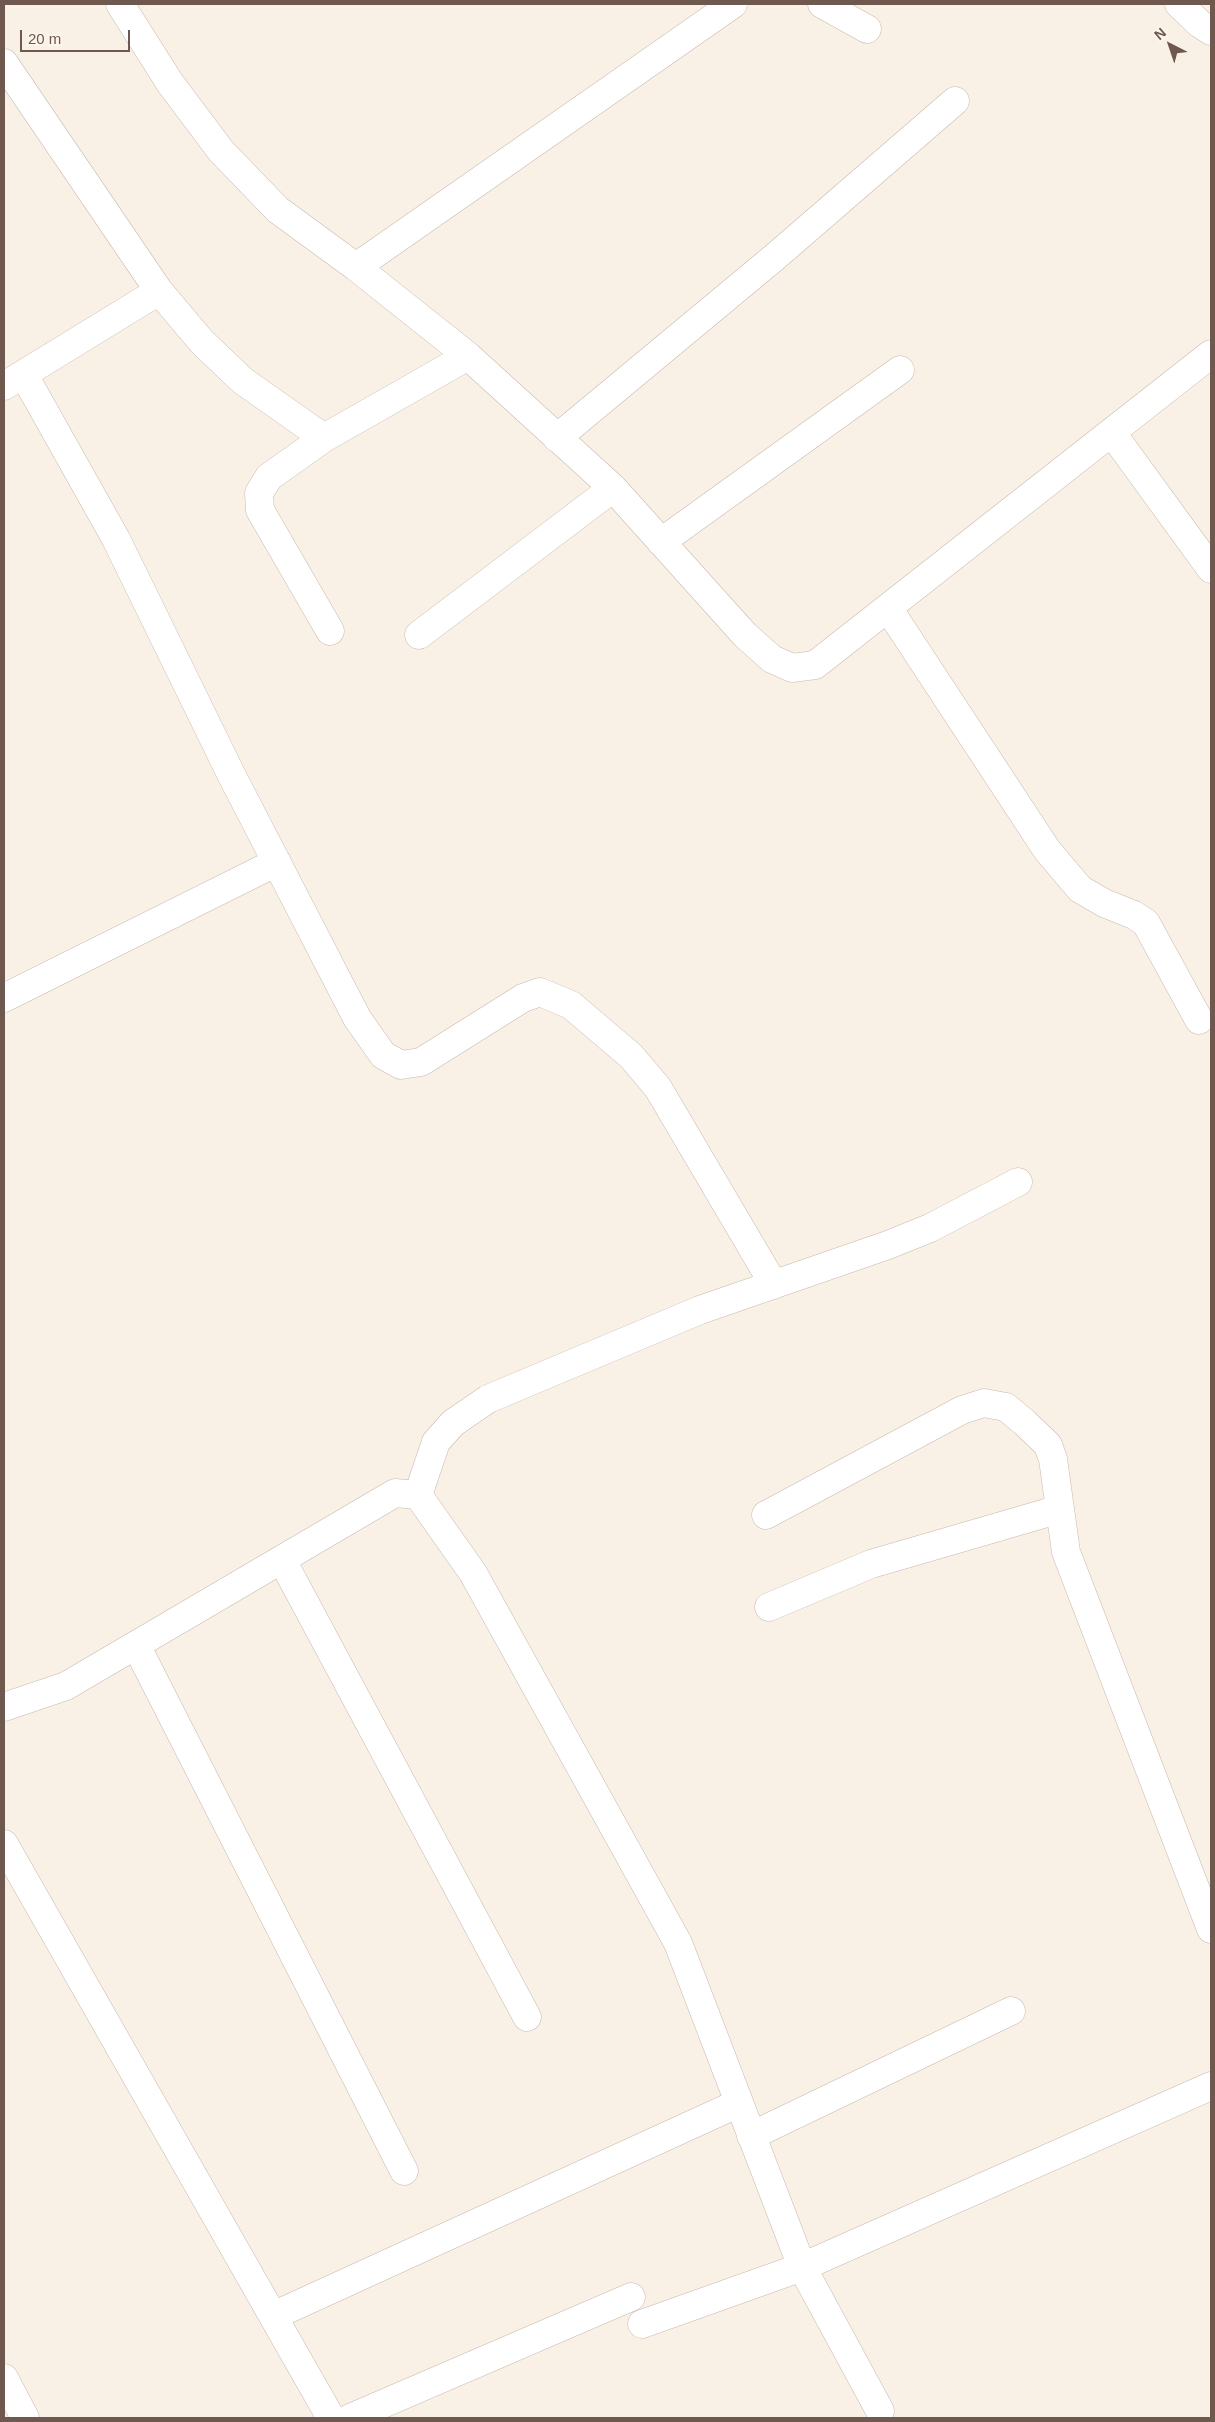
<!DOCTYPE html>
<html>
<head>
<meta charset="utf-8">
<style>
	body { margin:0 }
	#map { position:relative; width:1215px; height:2422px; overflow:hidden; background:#f9f0e6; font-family:Helvetica,sans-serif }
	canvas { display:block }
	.frame { position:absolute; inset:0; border:5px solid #6f584e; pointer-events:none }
	.north { position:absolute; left:1145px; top:20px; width:50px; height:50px; -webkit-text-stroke:4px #fcf5ec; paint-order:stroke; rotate:319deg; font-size:14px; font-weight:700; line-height:20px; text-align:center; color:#6f584e }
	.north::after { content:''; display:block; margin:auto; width:18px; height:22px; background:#6f584e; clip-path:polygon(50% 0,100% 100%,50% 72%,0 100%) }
	.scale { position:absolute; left:20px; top:30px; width:110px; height:22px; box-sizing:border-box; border:2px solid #6f584e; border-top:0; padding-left:6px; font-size:15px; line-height:18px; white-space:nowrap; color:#6f584e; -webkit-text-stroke:4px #fcf5ec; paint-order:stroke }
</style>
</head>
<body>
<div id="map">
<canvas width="1215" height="2422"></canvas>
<div class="frame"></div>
<div class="north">N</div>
<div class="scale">20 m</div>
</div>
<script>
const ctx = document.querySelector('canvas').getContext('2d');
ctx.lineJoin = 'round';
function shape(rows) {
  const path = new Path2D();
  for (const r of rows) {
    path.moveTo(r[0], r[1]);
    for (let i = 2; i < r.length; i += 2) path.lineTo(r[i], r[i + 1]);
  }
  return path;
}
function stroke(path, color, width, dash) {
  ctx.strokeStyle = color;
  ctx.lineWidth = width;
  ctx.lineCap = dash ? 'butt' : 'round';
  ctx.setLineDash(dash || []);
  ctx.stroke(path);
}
const minor = shape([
	[120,4,170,83,221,151,278,210,356,267,733,4],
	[822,4,867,29],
	[1179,4,1200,24,1211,31],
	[4,63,159,291,202,342,243,381,324,438,468,356,613,488,745,635,772,659,792,668,815,665,1211,354],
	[356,267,468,356],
	[24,375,116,539,231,774,357,1018,383,1055,401,1065,421,1062,523,998,540,992,571,1005,631,1056,658,1088,774,1285],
	[4,386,159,291],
	[1112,433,1211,569],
	[324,438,269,477,259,493,260,510,330,631],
	[557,438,776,256,955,101],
	[661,542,900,370],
	[888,608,1047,850,1080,889,1104,903,1134,915,1146,923,1199,1020],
	[419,635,613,488],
	[4,998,277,862],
	[418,1495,436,1442,453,1423,488,1399,700,1310,888,1245,930,1228,1018,1182],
	[766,1515,962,1410,984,1403,1006,1407,1025,1423,1048,1445,1053,1459,1066,1552,1211,1929],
	[282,1560,527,2017],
	[769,1607,871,1564,1060,1509],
	[136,1645,404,2171],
	[4,1707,66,1686,395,1493,418,1495,473,1573,678,1943,802,2267,642,2324],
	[4,1844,331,2418],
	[751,2136,1011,2011],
	[273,2316,739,2103],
	[4,2378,25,2418],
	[880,2411,802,2267,1211,2086],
	[350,2418,631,2297]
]);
stroke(minor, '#c9b8ae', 29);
stroke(minor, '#fff', 28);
</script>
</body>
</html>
